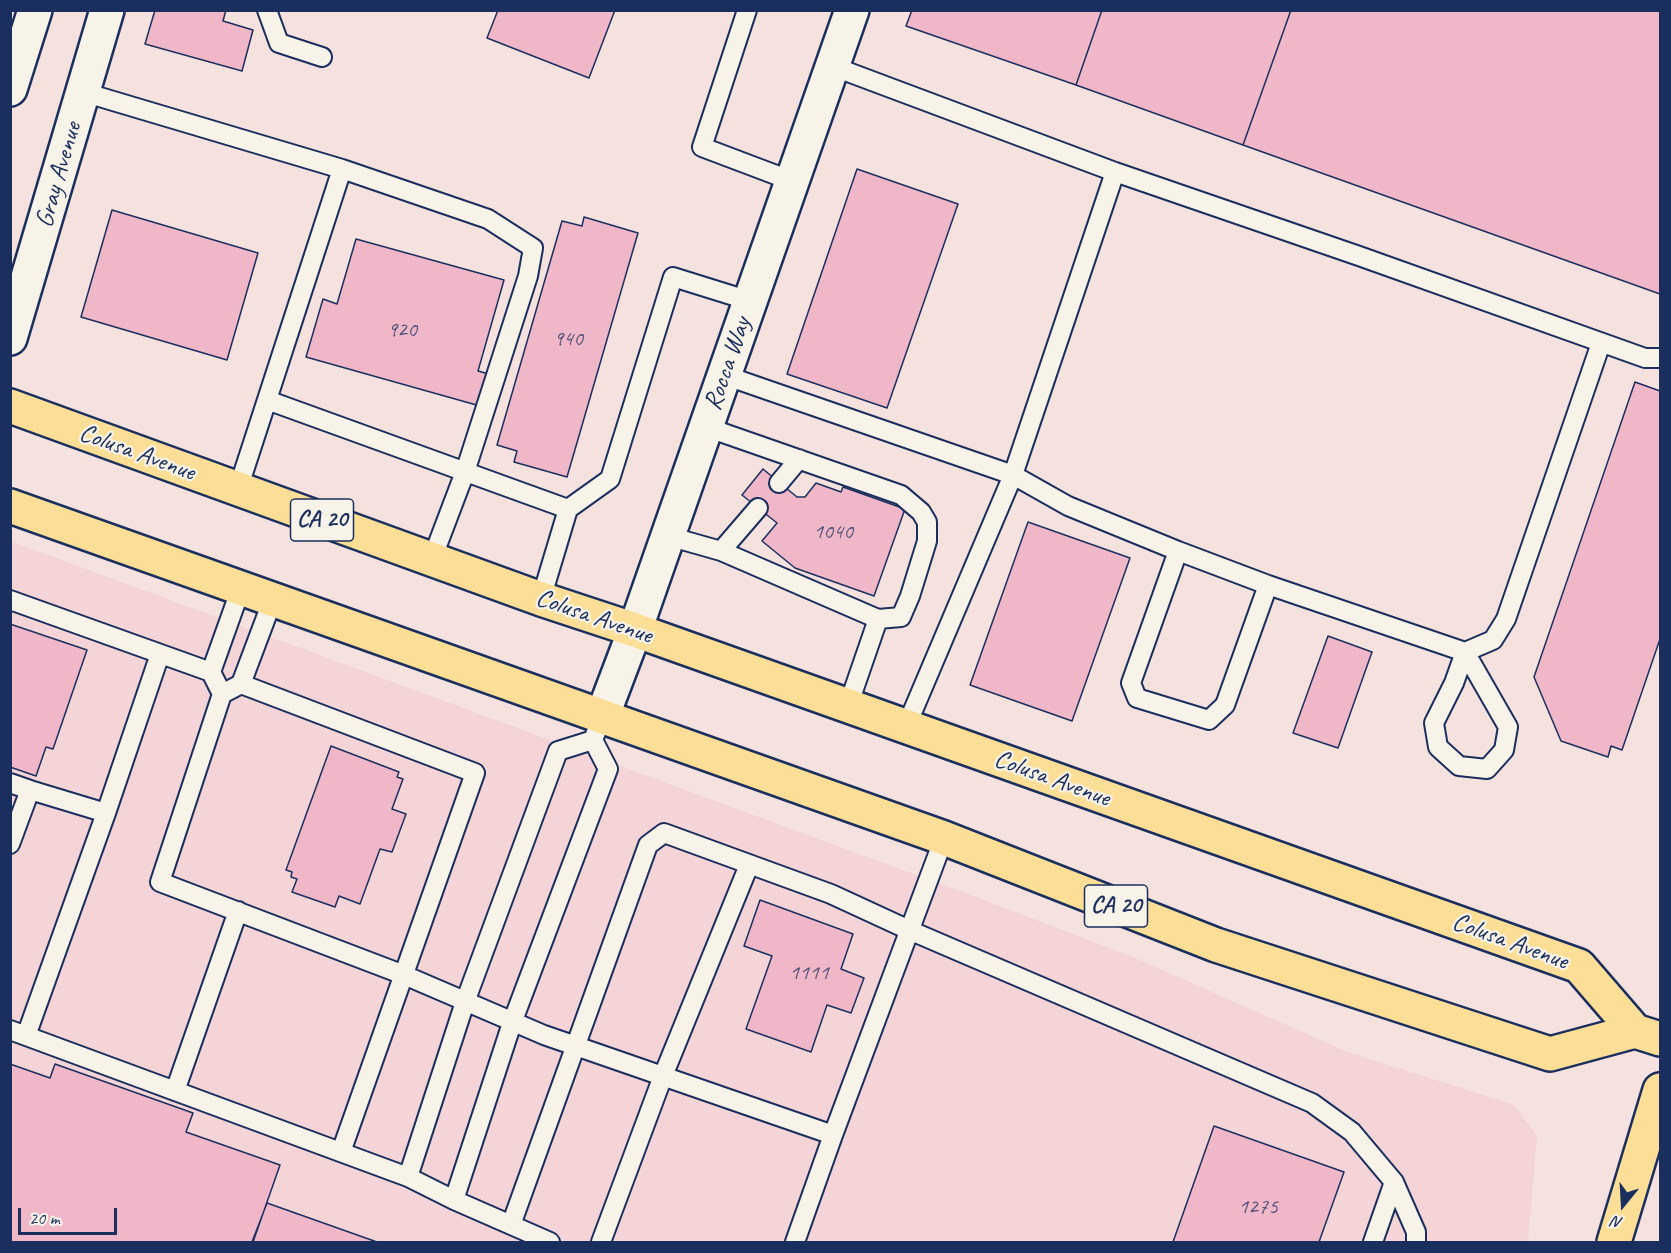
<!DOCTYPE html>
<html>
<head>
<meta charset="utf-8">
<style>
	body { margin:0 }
	#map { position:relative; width:1671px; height:1253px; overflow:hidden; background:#f5e1de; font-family:Caveat,sans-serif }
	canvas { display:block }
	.frame { position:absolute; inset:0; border:12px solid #1b2f5e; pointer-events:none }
	.north { position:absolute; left:1593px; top:1175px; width:60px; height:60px; -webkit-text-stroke:4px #f7f3e8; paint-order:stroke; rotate:198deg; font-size:16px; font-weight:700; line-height:24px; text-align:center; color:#1b2f5e }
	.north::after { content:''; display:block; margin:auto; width:21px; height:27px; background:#1b2f5e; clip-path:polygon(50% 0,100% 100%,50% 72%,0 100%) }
	.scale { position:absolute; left:18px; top:1208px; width:99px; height:27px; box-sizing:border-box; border:3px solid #1b2f5e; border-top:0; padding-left:8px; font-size:18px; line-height:21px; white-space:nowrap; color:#1b2f5e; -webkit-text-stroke:4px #f7f3e8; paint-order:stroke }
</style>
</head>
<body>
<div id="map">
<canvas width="1671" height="1253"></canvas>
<div class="frame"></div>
<div class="north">N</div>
<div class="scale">20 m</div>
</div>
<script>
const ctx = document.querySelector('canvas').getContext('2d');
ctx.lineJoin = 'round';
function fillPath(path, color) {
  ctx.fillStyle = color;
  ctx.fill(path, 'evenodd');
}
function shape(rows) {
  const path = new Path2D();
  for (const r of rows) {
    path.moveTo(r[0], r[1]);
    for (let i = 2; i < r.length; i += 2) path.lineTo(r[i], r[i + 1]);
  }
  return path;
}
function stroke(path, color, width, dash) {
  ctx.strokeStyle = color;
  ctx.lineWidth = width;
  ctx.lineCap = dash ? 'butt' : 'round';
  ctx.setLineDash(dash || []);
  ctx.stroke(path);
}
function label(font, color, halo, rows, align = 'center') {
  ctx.font = font + ' Caveat,sans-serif';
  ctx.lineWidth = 4.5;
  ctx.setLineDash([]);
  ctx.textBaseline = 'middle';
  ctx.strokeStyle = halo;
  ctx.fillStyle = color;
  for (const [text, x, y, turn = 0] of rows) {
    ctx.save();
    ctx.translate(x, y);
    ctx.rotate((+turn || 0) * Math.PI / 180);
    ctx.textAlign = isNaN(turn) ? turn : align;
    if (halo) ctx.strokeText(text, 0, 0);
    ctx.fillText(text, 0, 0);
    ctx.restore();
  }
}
const built = shape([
	[10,541,984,900,1133,957,1345,1051,1514,1105,1537,1136,1528,1242,11,1242]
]);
const building = shape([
	[155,10,226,10,223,21,253,30,242,71,145,44,155,10],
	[498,10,615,10,589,78,487,38,498,10],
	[912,10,1102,10,1076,85,906,26,912,10],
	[1102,10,1291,10,1243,145,1076,85,1102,10],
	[1291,10,1660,10,1660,294,1243,145,1291,10],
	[857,169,958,204,887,408,787,374,857,169],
	[112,210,258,253,227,360,81,317,112,210],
	[584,217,638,233,567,477,514,462,517,451,497,445,562,221,582,226,584,217],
	[356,239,504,280,478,371,489,374,480,406,306,357,323,299,337,304,356,239],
	[1635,382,1660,391,1660,639,1622,750,1611,746,1608,757,1561,741,1534,677,1635,382],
	[763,469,797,497,805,497,816,483,841,492,843,487,905,509,874,596,795,568,762,541,777,523,742,495,763,469],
	[1028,522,1130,558,1072,721,970,685,1028,522],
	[10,624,87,650,53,749,46,747,36,776,10,767,10,624],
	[1328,636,1372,652,1338,748,1293,733,1328,636],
	[331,746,399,772,397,777,403,779,392,809,406,814,392,852,380,849,360,904,339,896,335,907,292,892,297,879,291,877,292,872,286,870,331,746],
	[760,900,853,934,841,969,864,978,851,1013,827,1005,811,1052,746,1029,772,956,744,946,760,900],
	[10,1064,50,1078,55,1064,193,1113,186,1132,280,1165,253,1242,10,1242,10,1064],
	[1214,1126,1344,1172,1319,1242,1173,1242,1214,1126],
	[267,1203,377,1242,252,1242,267,1203]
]);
const service = shape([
	[267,10,279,43,322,57],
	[747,10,702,147,792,181],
	[832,66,1115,172,1013,475,1068,506,1178,551,1131,683,1137,698,1209,720,1225,705,1268,585,1465,652,1508,727,1504,750,1487,769,1459,766,1438,747,1434,723,1454,683,1465,652,1493,640,1506,619,1601,343],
	[83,92,342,169,238,489],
	[342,169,488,219,533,248,528,276,465,472,432,559],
	[1115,172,1359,256,1645,358,1660,358],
	[724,375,1013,475,906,727],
	[267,400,568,509,610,479,673,277,750,301],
	[706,427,901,495,921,512,927,522,927,541,910,596,901,617,878,619],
	[779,483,799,459],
	[668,536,721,551,878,619,848,706],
	[721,551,758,508],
	[1178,551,1268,585],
	[541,599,568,509],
	[10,600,211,672,222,694,160,882,404,975,544,1035,833,1135],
	[211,672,241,588],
	[241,684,273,599],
	[222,694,241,684,475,773,341,1152],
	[10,783,30,790,10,844],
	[30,790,106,813],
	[10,1030,408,1177,454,1200,550,1242],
	[26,1036,106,813,160,654],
	[175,1091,238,911],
	[408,1177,465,1002,558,751,593,740],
	[454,1200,512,1023,608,769,593,740,602,717],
	[511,1225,648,845,664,833,831,894,909,930,1312,1103,1352,1132,1394,1182,1416,1232,1416,1242],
	[601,1242,663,1076,749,865],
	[795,1242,833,1135,944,838],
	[1373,1242,1394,1182]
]);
const minor = shape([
	[602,717,635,630,852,10]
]);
const secondary = shape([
	[10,89,35,10],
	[10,338,107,10]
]);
const trunk = shape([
	[10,406,541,599,635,630,1579,966,1635,1031],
	[10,506,944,838,1216,945,1550,1054,1635,1031],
	[1635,1031,1660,1039],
	[1614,1242,1660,1090]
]);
const numberNames = [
	["920",402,330],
	["940",568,339],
	["1040",833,532],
	["1111",809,973],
	["1275",1258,1207]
];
const shields = [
	[322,520,63],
	[1116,906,63]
];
const shieldNames = [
	["CA 20",322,520],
	["CA 20",1116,906]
];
const streetNames = [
	["Gray Avenue",59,175,-74],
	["Rocca Way",728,364,-71],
	["Colusa Avenue",137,453,20],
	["Colusa Avenue",594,617,19],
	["Colusa Avenue",1052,779,20],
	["Colusa Avenue",1510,942,20]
];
fillPath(built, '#f4d4d7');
fillPath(building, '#f0b7c8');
stroke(building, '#1b2f5e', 1.5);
stroke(service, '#1b2f5e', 22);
stroke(minor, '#1b2f5e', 38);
stroke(secondary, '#1b2f5e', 38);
stroke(trunk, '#1b2f5e', 38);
stroke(service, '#f7f3e8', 18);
stroke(minor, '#f7f3e8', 33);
stroke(secondary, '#f7f3e8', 33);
stroke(trunk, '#fdde96', 33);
label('22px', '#505178', null, numberNames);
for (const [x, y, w] of shields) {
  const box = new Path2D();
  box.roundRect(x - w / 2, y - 21, w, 42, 4.5);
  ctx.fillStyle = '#f7f3e8';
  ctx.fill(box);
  stroke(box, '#1b2f5e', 1.5);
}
label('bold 24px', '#1b2f5e', null, shieldNames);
label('26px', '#1b2f5e', '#f7f3e8', streetNames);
</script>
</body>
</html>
